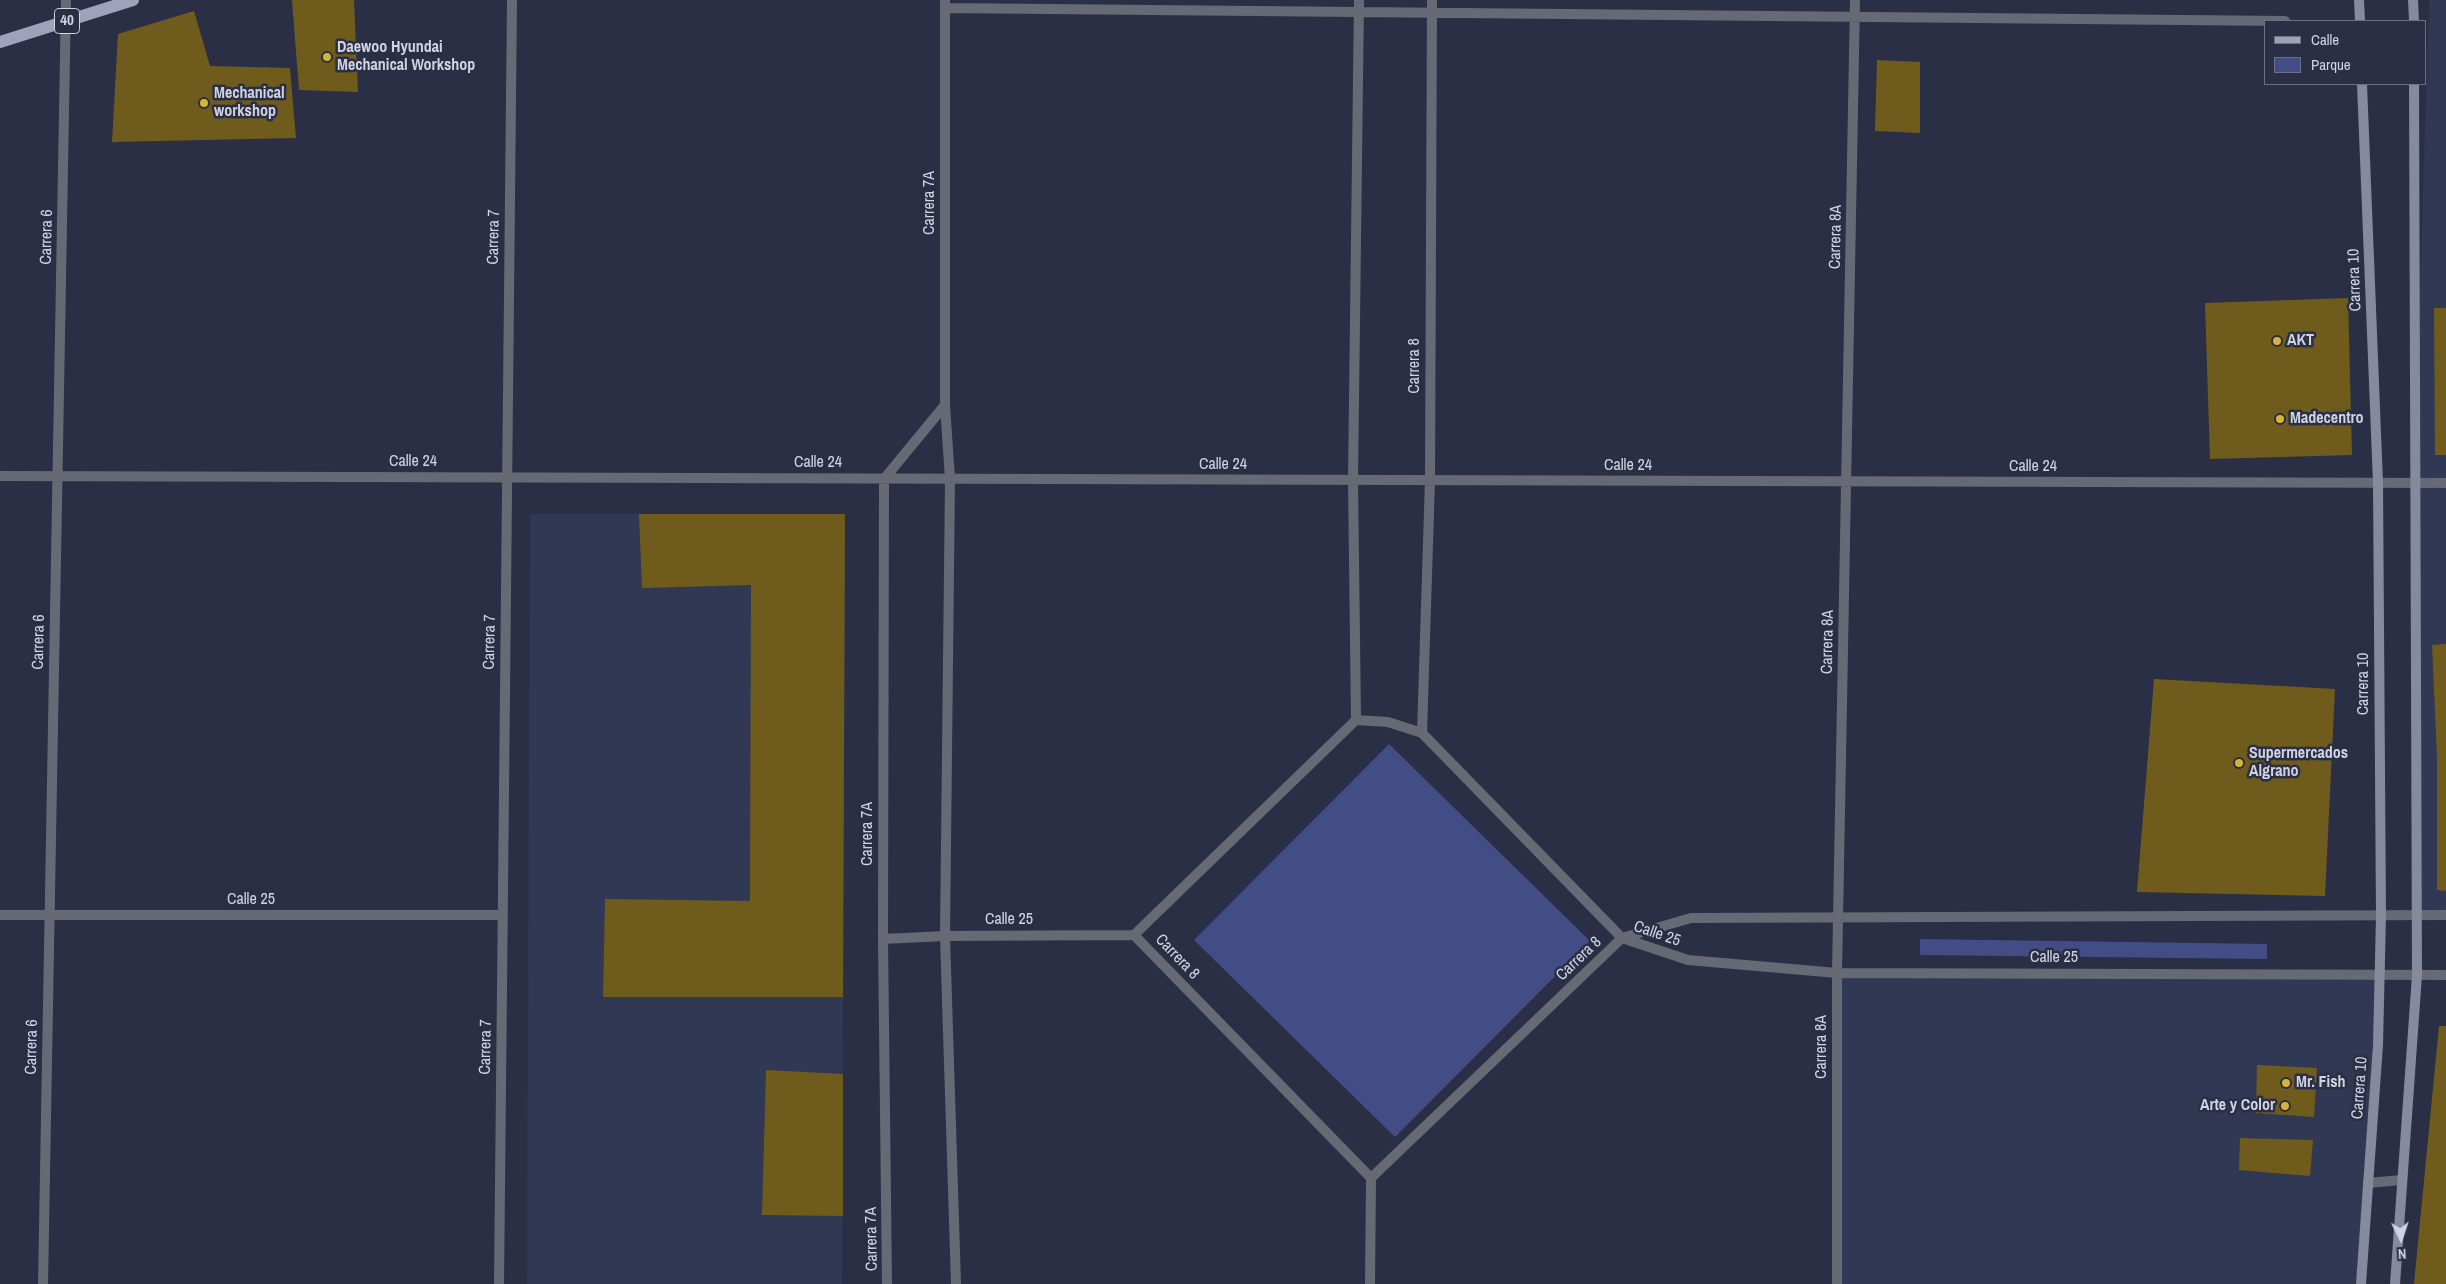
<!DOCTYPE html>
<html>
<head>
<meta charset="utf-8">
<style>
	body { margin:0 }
	#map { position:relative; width:2446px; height:1284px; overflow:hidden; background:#2a2f45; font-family:"Archivo Narrow",sans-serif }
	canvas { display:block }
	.legend { position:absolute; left:2264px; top:20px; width:162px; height:65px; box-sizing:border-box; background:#2a2f45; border:1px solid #6c7184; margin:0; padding:6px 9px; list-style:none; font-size:15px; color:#d0d4e2 }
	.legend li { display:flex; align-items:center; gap:10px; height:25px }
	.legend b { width:25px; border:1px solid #6c7184 }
	.north { position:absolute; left:2376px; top:1214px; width:50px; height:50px; -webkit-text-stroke:4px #2a2f45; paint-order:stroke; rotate:176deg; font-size:14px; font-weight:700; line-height:20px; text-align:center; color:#d0d4e2 }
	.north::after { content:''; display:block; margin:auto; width:18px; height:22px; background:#d0d4e2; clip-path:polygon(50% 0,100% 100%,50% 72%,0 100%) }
</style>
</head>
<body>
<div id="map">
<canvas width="2446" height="1284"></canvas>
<ul class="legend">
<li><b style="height:6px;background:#9da3ba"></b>Calle</li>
<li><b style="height:14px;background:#424d86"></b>Parque</li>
</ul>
<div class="north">N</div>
</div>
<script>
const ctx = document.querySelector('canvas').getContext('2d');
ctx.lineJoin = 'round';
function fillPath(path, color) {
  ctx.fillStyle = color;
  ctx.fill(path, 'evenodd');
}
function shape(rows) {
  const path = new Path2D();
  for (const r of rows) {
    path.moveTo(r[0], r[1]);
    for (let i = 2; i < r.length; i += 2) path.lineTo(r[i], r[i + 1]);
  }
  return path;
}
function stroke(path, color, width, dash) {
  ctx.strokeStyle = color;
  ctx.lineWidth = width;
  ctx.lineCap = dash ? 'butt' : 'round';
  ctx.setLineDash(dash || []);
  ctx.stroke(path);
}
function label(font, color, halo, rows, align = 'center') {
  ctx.font = font + ' "Archivo Narrow",sans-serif';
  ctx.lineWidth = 5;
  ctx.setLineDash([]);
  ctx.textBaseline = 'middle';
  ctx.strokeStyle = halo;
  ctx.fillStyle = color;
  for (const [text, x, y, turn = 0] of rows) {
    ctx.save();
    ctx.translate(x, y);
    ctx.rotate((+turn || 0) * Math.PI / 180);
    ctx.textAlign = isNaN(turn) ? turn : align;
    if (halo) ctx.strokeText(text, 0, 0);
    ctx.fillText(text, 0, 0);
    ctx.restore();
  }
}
const built = shape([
	[2429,0,2446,0,2446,915,2418,915,2414,483],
	[530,514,845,514,842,1284,527,1284],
	[1837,973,2380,974,2360,1284,1837,1284]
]);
const green = shape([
	[1389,744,1590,941,1395,1137,1194,940],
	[1920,939,2267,944,2267,959,1920,955]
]);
const building = shape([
	[292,0,354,0,358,92,299,90],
	[194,11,210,66,290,68,296,138,112,142,118,34],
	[1877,60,1920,62,1920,133,1875,131],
	[2348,298,2352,455,2210,459,2205,303],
	[2434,308,2446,308,2446,455,2435,455],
	[639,514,845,514,843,997,603,997,605,899,750,901,751,585,642,588],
	[2446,644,2446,891,2437,890,2437,756,2432,645],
	[2154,679,2335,689,2325,896,2137,892],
	[2439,1026,2446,1026,2446,1284,2414,1284],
	[2257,1065,2317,1068,2314,1117,2256,1113],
	[766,1070,843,1074,843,1216,762,1215],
	[2240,1138,2313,1140,2310,1176,2239,1170]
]);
const service = shape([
	[2368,1183,2402,1180]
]);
const minor = shape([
	[945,0,945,405,950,479,945,936,956,1284],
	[945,8,2285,21],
	[0,476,2446,483],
	[1356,720,1353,480,1359,0],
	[1422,733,1430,480,1432,0],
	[0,915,502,915],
	[1134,935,1356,720,1388,722,1422,733,1622,938,1688,960,1837,973,2446,975],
	[1134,935,1371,1178,1370,1284],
	[883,939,945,936,1134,935],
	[1371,1178,1622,938,1691,918,2446,915],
	[43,1284,66,0],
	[887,1284,883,939,884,479,945,405],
	[1837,1284,1837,973,1855,0]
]);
const tertiary = shape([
	[499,1284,512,0]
]);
const secondary = shape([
	[2359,0,2360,21],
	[2413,0,2414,21],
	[2361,1284,2378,1045,2381,916,2378,483,2362,84],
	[2395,1284,2417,975,2414,84]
]);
const primary = shape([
	[0,42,133,0]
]);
const markers = [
	[327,57,5,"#d7b434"],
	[204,103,5,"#d7b434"],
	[2277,341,5,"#d7b434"],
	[2280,419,5,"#d7b434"],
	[2239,763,5,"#d7b434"],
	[2286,1083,5,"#d7b434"],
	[2285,1106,5,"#d7b434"]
];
const shields = [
	[67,21,25]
];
const shieldNames = [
	["40",67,21]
];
const poiNames = [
	["Daewoo Hyundai",337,48],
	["Mechanical Workshop",337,66],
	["Mechanical",214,94],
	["workshop",214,112],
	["AKT",2287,341],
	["Madecentro",2290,419],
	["Supermercados",2249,754],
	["Algrano",2249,772],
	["Mr. Fish",2296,1083],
	["Arte y Color",2275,1106,"right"]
];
const streetNames = [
	["Carrera 7A",930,203,-90],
	["Carrera 6",47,237,-89],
	["Carrera 7",494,237,-89],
	["Carrera 8A",1836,237,-89],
	["Carrera 10",2355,280,-92],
	["Carrera 8",1415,366,-90],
	["Calle 24",413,462],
	["Calle 24",818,463],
	["Calle 24",1223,465],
	["Calle 24",1628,466],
	["Calle 24",2033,467],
	["Carrera 6",39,642,-89],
	["Carrera 7",490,642,-89],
	["Carrera 8A",1828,642,-89],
	["Carrera 10",2364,684,-90],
	["Carrera 7A",868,834,-90],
	["Calle 25",251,900],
	["Calle 25",1009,920],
	["Calle 25",1657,934,19],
	["Carrera 8",1177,957,46],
	["Calle 25",2054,958],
	["Carrera 8",1579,959,-44],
	["Carrera 6",32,1047,-89],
	["Carrera 7",486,1047,-89],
	["Carrera 8A",1822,1047,-90],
	["Carrera 10",2360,1088,-86],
	["Carrera 7A",872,1239,-91]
];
fillPath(built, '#313853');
fillPath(green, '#424d86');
fillPath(building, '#6f5c1c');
stroke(service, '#676a75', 10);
stroke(minor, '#676a75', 10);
stroke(tertiary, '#676a75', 10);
stroke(secondary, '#858a9c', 10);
stroke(primary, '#9da3ba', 12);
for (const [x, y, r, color] of markers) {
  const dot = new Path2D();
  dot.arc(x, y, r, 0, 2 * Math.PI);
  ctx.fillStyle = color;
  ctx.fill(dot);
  stroke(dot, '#2a2f45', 2);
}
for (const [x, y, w] of shields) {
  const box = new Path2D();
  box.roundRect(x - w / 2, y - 12.5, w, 25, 4);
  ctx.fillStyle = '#2a2f45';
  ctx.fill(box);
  stroke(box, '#d0d4e2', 1);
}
label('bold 15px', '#d0d4e2', null, shieldNames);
label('bold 16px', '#d0d4e2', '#2a2f45', poiNames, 'left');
label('16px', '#d0d4e2', '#2a2f45', streetNames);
</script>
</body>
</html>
